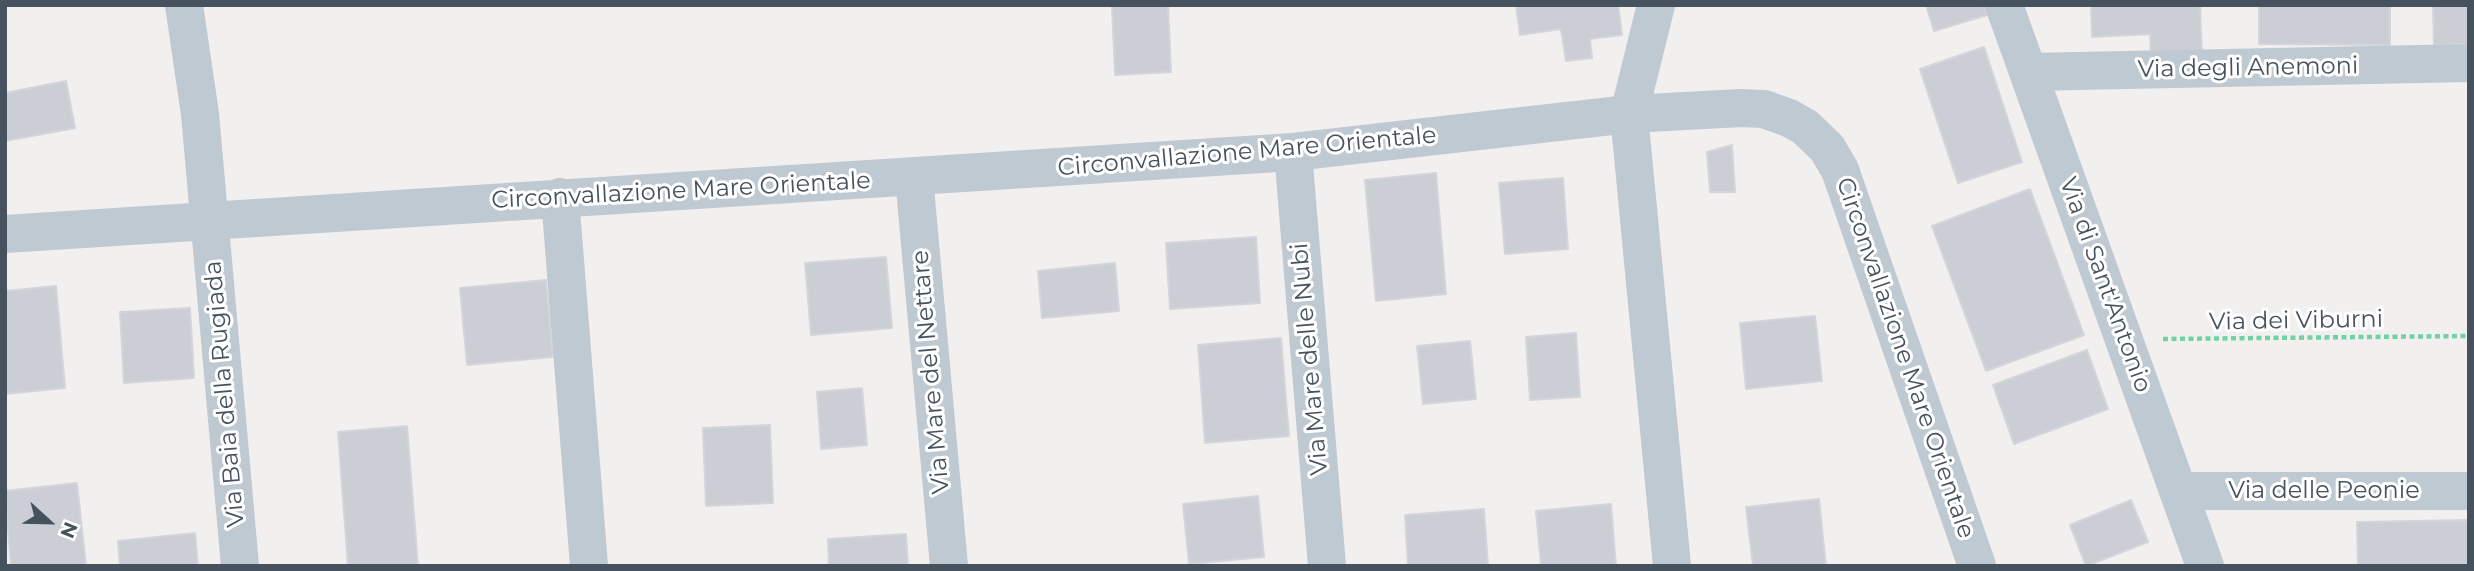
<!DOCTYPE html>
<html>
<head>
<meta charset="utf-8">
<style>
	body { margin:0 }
	#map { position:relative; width:2474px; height:571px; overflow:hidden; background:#f2efef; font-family:Montserrat,sans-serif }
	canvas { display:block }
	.frame { position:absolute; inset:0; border:7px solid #46525e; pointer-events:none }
	.north { position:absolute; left:14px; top:487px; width:70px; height:70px; -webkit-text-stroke:5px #fff; paint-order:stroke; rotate:112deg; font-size:19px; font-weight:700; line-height:28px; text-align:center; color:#46525e }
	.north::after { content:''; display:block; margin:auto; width:24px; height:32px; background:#46525e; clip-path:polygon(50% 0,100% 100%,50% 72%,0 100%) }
</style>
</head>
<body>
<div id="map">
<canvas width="2474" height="571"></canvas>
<div class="frame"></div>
<div class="north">N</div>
</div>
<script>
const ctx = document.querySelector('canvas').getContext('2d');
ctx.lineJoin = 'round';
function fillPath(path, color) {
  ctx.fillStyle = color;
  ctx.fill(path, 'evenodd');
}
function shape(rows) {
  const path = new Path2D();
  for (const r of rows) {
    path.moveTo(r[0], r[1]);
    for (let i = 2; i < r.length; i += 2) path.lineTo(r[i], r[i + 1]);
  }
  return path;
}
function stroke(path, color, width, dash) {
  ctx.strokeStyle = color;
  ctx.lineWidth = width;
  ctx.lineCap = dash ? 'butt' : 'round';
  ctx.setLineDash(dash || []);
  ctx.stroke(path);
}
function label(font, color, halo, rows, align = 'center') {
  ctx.font = font + ' Montserrat,sans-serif';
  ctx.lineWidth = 6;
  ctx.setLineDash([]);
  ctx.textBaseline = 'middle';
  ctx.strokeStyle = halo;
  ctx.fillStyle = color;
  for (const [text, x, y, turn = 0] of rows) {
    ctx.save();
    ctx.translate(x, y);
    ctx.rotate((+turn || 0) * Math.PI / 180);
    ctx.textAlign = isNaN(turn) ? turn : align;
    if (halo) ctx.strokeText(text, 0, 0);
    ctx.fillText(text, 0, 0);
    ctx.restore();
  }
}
const building = shape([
	[1112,5,1168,5,1171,72,1115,75,1112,5],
	[1516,5,1618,5,1622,35,1590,39,1592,58,1566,61,1561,29,1520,35,1516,5],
	[1926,5,1984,5,1987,15,1934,31,1926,5],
	[2091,5,2200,5,2202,55,2151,57,2150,34,2092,37,2091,5],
	[2259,5,2390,5,2390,45,2259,44,2259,5],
	[2433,5,2469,5,2469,44,2434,45,2433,5],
	[1984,47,2022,162,1958,183,1920,69,1984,47],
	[66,81,75,128,5,141,5,93,66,81],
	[1732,145,1735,192,1710,192,1707,152,1732,145],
	[1436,173,1446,294,1376,301,1365,180,1436,173],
	[1563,178,1568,249,1505,254,1499,183,1563,178],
	[2030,189,2084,335,1986,371,1932,226,2030,189],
	[1256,237,1260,303,1170,309,1166,243,1256,237],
	[886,257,892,328,811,335,805,263,886,257],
	[1115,263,1119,311,1042,318,1038,271,1115,263],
	[546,280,553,357,467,365,460,288,546,280],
	[56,286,65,388,5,394,5,291,56,286],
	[190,308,194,378,124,383,120,312,190,308],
	[1815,316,1822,381,1746,389,1740,323,1815,316],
	[1576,333,1580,397,1530,400,1526,337,1576,333],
	[1281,338,1289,436,1205,443,1198,345,1281,338],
	[1470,341,1476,399,1423,404,1417,346,1470,341],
	[2087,350,2108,409,2014,444,1993,385,2087,350],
	[862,388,867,445,821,449,817,392,862,388],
	[770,425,773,503,706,506,703,428,770,425],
	[407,426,418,566,348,566,338,432,407,426],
	[77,483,86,566,11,566,5,491,77,483],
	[1258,496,1264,557,1189,564,1183,504,1258,496],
	[1819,499,1826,566,1753,566,1746,507,1819,499],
	[2131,500,2148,542,2086,566,2070,525,2131,500],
	[1611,504,1616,566,1541,566,1536,511,1611,504],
	[1484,509,1488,566,1408,566,1405,515,1484,509],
	[2469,520,2469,566,2358,566,2357,522,2469,520],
	[195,533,198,566,120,566,118,541,195,533],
	[906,534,908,566,829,566,828,539,906,534]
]);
const path = shape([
	[2163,339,2469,336]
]);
const minor = shape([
	[184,5,200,114,240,566],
	[1656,5,1629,114,1672,566],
	[2004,5,2205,566],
	[2028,72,2469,63],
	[1293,152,1327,566],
	[914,177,949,566],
	[560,197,589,566],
	[5,234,1293,152,1629,114,1741,108,1764,109,1789,118,1805,127,1827,148,1840,170,1977,566],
	[2178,491,2469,491]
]);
const streetNames = [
	["Via degli Anemoni",2248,68,-1],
	["Circonvallazione Mare Orientale",1247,152,-5],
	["Circonvallazione Mare Orientale",681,191,-3],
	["Via di Sant'Antonio",2105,285,70],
	["Via dei Viburni",2296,321,-1],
	["Circonvallazione Mare Orientale",1905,358,71],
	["Via Mare delle Nubi",1310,359,-95],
	["Via Mare del Nettare",931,372,-95],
	["Via Baia della Rugiada",225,394,-95],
	["Via delle Peonie",2324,491]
];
fillPath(building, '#cbced4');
stroke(building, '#d3d5db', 2);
stroke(path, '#72d2a6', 4.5, [5, 3.5]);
stroke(minor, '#bfc9d2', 38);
label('24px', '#46525e', '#fff', streetNames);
</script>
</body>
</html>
